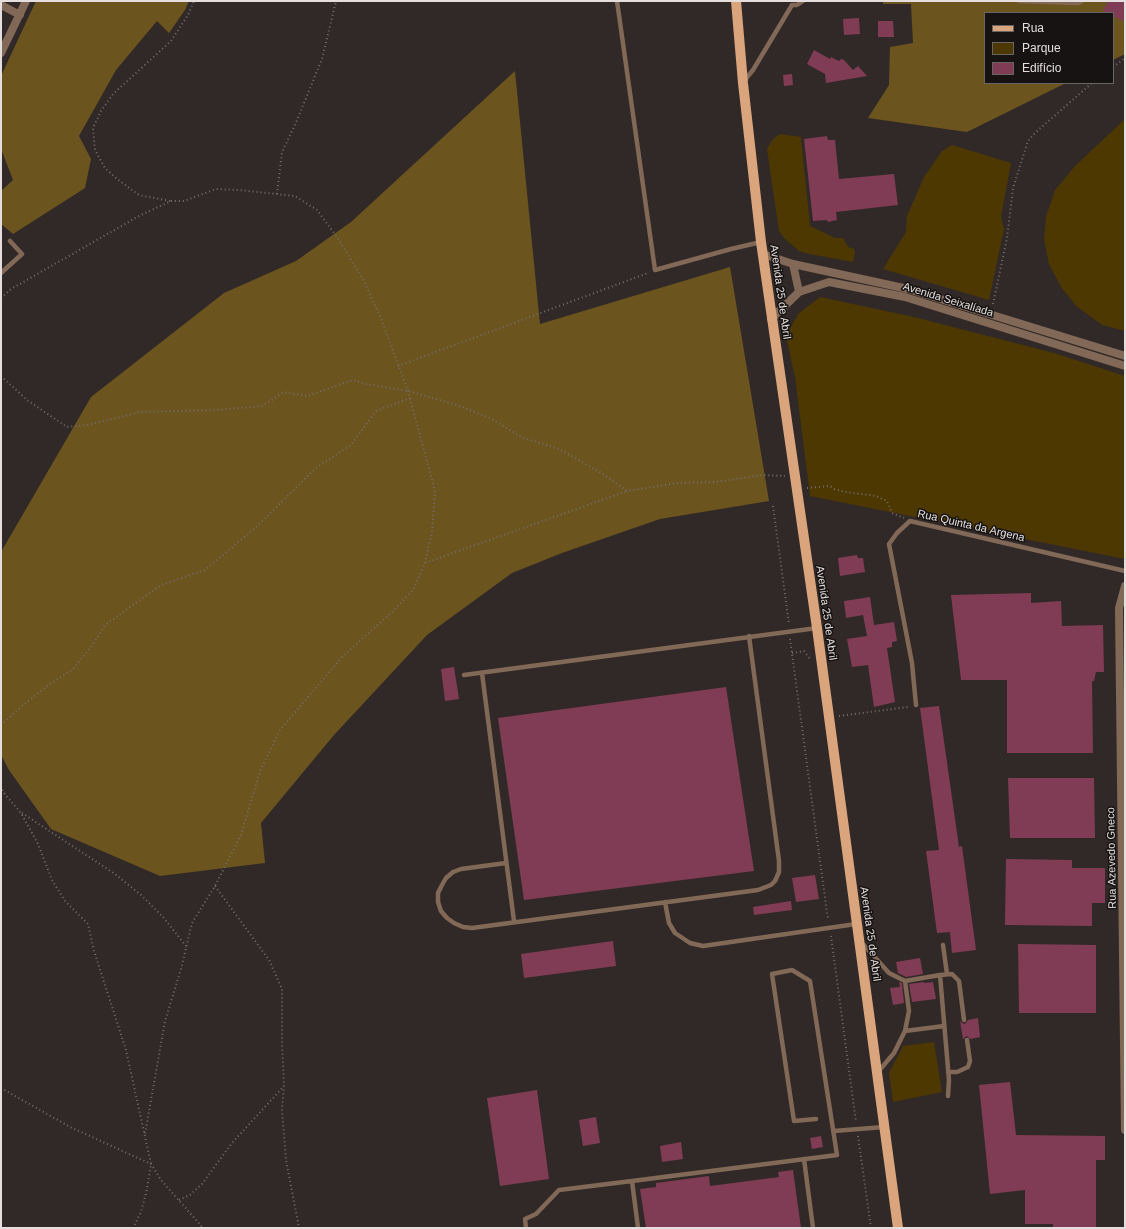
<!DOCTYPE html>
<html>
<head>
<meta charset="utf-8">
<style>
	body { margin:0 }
	#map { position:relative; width:1126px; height:1229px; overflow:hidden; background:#312927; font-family:Arial,sans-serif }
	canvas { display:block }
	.frame { position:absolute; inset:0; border:2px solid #e4dfde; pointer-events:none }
	.legend { position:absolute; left:984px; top:12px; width:130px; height:72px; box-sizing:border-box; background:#161312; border:1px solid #686564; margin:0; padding:5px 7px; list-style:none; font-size:12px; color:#e4dfde }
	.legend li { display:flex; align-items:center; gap:8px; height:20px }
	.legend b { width:20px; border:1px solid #686564 }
</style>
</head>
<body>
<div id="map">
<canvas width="1126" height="1229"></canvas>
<div class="frame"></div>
<ul class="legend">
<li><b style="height:5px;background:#daa47d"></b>Rua</li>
<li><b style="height:11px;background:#4d3802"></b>Parque</li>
<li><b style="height:11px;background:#803c54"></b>Edifício</li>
</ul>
</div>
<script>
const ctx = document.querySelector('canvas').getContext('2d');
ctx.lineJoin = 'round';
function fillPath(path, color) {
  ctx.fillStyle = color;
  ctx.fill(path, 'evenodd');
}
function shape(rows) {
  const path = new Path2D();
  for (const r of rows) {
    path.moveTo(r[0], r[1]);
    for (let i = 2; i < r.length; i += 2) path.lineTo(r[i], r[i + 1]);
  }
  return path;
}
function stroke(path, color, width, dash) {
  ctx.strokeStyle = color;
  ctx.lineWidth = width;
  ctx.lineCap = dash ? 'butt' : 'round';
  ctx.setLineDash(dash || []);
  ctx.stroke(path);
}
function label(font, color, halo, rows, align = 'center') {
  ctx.font = font + ' Arial,sans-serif';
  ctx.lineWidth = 3;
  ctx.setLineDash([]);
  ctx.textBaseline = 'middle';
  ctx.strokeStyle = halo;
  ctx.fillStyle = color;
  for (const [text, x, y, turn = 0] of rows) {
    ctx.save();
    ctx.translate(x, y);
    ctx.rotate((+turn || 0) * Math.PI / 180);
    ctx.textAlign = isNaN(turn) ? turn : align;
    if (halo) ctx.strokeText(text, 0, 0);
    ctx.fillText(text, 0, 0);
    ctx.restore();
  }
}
const green = shape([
	[1125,119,1125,331,1102,325,1076,306,1061,287,1049,264,1044,239,1046,217,1055,190,1075,166],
	[780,134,801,137,810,226,835,238,843,238,848,247,854,249,855,252,853,262,809,254,799,251,784,238,779,231,767,149,772,140],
	[952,145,1011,163,1001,217,1004,229,989,300,883,269,906,232,907,216,924,177,942,151],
	[820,297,914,317,1054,353,1125,376,1125,559,810,496,795,377,786,336,798,314],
	[934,1042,942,1092,893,1102,889,1073,903,1046]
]);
const forest = shape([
	[36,1,189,1,185,10,169,33,157,21,116,70,79,136,91,159,85,188,13,234,1,224,1,191,13,180,1,149,1,76],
	[883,1,1125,1,1125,54,1113,60,1113,13,985,13,985,83,1066,83,967,132,868,118,889,85,890,47,913,43,911,4,883,4],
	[515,71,540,324,730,267,769,501,660,519,562,553,512,573,427,635,334,735,261,823,265,863,160,876,51,829,9,770,1,755,1,552,91,397,224,293,296,261,351,222]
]);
const building = shape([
	[1108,1,1125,1,1125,22,1113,16,1113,13,1106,13,1103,11],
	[859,18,860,34,844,35,843,19],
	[878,21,893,21,894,37,878,37],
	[814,50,830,59,831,57,839,61,841,59,844,60,853,70,858,66,867,76,826,83,825,74,807,64],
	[792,74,793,85,784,86,783,75],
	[827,136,828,140,835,140,839,179,894,174,898,205,836,212,837,220,828,222,827,220,813,221,804,139],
	[857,555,858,558,863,558,865,572,840,576,838,558],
	[1031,593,1031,603,1061,601,1062,626,1103,625,1104,672,1096,672,1094,681,1092,681,1093,753,1007,753,1007,680,961,680,951,595],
	[870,597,874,625,894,622,897,641,892,642,892,647,887,648,895,702,874,707,868,665,852,667,847,639,867,636,863,615,846,618,844,601],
	[454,667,459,699,445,701,441,669],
	[726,687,754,871,524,900,498,718],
	[939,706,959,847,962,846,976,950,952,953,950,932,937,933,926,851,939,850,920,708],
	[1008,778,1094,778,1095,838,1010,838],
	[1006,859,1072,860,1072,868,1105,868,1105,903,1092,903,1092,926,1005,925],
	[815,875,819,899,796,902,792,878],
	[791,901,792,910,754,915,753,907],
	[613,941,616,966,524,978,521,954],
	[1018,944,1096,945,1096,1013,1019,1013],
	[920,958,923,974,906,977,898,973,896,962],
	[899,982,902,983,904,1003,893,1005,890,988,900,987],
	[924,982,924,983,933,982,936,999,912,1002,909,984],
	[978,1018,980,1037,970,1039,967,1036,963,1039,960,1021,962,1023,965,1024,968,1020],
	[1010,1082,1016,1135,1105,1136,1105,1160,1096,1160,1096,1228,1053,1228,1053,1224,1025,1224,1025,1190,990,1194,979,1085],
	[537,1090,549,1179,500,1186,487,1098],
	[596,1117,600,1143,583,1146,579,1120],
	[821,1136,823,1147,812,1149,810,1138],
	[681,1142,683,1159,662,1162,660,1146],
	[793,1170,801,1228,646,1228,640,1189,656,1187,656,1183,709,1176,710,1186,779,1177,778,1172]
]);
const path = shape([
	[1113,67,1125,58],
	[277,194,282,152,295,125,322,59,336,1],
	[170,201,139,195,117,179,105,168,95,150,93,128,101,111,113,94,171,41,188,15,194,1],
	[1,298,11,289,139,216,171,201,184,201,216,189,239,190,295,196,317,210,337,237,363,279,382,321,408,391,435,491,432,532,425,563,413,590,392,612,342,657,280,730,260,771,241,835,215,886,192,923,181,969,165,1021,145,1134],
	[993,304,1007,238,1013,188,1028,141,1036,132,1092,83],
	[398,366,648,273],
	[1,376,27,400,67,427,88,425,140,412,217,410,262,406,284,392,307,396,353,380,366,384,408,391,457,405,492,419,521,437,559,449,603,474,627,491,677,483,715,482,763,475,785,476],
	[807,488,830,486,834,489,846,492,876,496,887,501,892,513,904,518],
	[773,506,789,624],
	[425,563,627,491],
	[790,639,828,920],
	[792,653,804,651,810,659],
	[839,716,908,707],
	[1,725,22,706,50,684,73,669,91,647,105,625,161,585,205,570,254,529,316,468,351,445,376,411,410,398],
	[1,786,3,792,21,813,38,844,52,880,65,901,88,924,94,951,126,1050,151,1164,147,1189,141,1212,133,1228],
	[22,813,115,874,141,895,163,917,186,946],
	[215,886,269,960,282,989,282,1043,284,1085,282,1110,286,1160,299,1228],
	[831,936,856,1122],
	[1,1088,70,1127,151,1164,161,1180,203,1228],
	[858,1136,871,1228],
	[179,1200,190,1195,202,1184,232,1143,284,1086]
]);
const lane = shape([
	[617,1,655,270,731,249,761,242],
	[1019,1,1078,3,1082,1],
	[744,81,753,70,792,5,797,5,803,1],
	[1,273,22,254,10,241],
	[482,673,514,921],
	[464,675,817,628],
	[916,705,912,663,889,544,897,533,910,521,1125,571],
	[506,863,461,869,453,872,446,878,442,885,438,893,438,902,441,911,447,918,454,923,463,927,472,928,758,890,771,885,775,881,779,872,779,861,749,636],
	[665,902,669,923,675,933,690,943,703,946,856,924],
	[861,942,889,973,905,981,909,1011,905,1031,894,1053,878,1072],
	[943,945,947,974],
	[940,975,952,974,959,981,964,1020],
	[905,981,940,975,949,1080,948,1096],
	[905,1031,944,1026],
	[948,1072,957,1072,968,1067,970,1061,967,1040],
	[834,1131,884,1127],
	[804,1159,813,1228],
	[526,1228,525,1219,536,1214,559,1190,632,1181],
	[638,1228,632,1181,837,1155,810,981,792,970,772,974,794,1121,816,1119]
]);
const street = shape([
	[1,5,20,15],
	[1,53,26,1],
	[763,254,793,264,908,289,1125,356],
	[793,264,799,292],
	[771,319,799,292,829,282,905,297,1125,366],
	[1125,586,1119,608,1125,1130]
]);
const primary = shape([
	[736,1,743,83,761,242,817,628,898,1228]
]);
const streetNames = [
	["Avenida 25 de Abril",780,292,82],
	["Avenida Seixalíada",948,300,17],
	["Rua Quinta da Argena",971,526,13],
	["Avenida 25 de Abril",826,613,82],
	["Rua Azevedo Gneco",1112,858,-91],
	["Avenida 25 de Abril",870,934,82]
];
fillPath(green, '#4d3802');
fillPath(forest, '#6c541e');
fillPath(building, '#803c54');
stroke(path, '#756e6d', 2, [1, 3]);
stroke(lane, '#826856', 4.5);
stroke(street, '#826856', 8);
stroke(primary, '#daa47d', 10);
label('11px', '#e4dfde', '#161312', streetNames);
</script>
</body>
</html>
